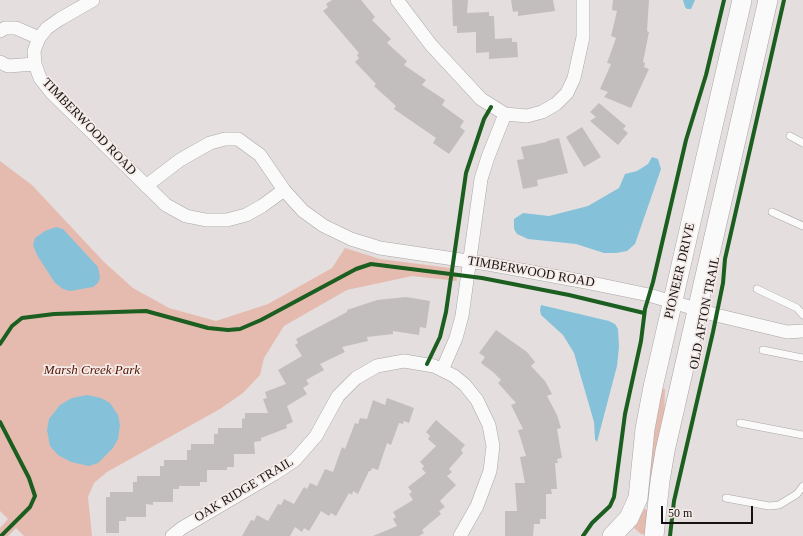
<!DOCTYPE html>
<html>
<head>
<meta charset="utf-8">
<style>
	body { margin:0 }
	#map { position:relative; width:803px; height:536px; overflow:hidden; background:#e4dfde; font-family:"Times New Roman",serif }
	canvas { display:block }
	.scale { position:absolute; left:661px; top:506px; width:92px; height:18px; box-sizing:border-box; border:2px solid #151211; border-top:0; padding-left:5px; font-size:12px; line-height:14px; white-space:nowrap; color:#151211; -webkit-text-stroke:3px #f4ebe8; paint-order:stroke }
</style>
</head>
<body>
<div id="map">
<canvas width="803" height="536"></canvas>
<div class="scale">50 m</div>
</div>
<script>
const ctx = document.querySelector('canvas').getContext('2d');
ctx.lineJoin = 'round';
function fillPath(path, color) {
  ctx.fillStyle = color;
  ctx.fill(path, 'evenodd');
}
function shape(rows) {
  const path = new Path2D();
  for (const r of rows) {
    path.moveTo(r[0], r[1]);
    for (let i = 2; i < r.length; i += 2) path.lineTo(r[i], r[i + 1]);
  }
  return path;
}
function stroke(path, color, width, dash) {
  ctx.strokeStyle = color;
  ctx.lineWidth = width;
  ctx.lineCap = dash ? 'butt' : 'round';
  ctx.setLineDash(dash || []);
  ctx.stroke(path);
}
function label(font, color, halo, rows, align = 'center') {
  ctx.font = font + ' "Times New Roman",serif';
  ctx.lineWidth = 3.5;
  ctx.setLineDash([]);
  ctx.textBaseline = 'middle';
  ctx.strokeStyle = halo;
  ctx.fillStyle = color;
  for (const [text, x, y, turn = 0] of rows) {
    ctx.save();
    ctx.translate(x, y);
    ctx.rotate((+turn || 0) * Math.PI / 180);
    ctx.textAlign = isNaN(turn) ? turn : align;
    if (halo) ctx.strokeText(text, 0, 0);
    ctx.fillText(text, 0, 0);
    ctx.restore();
  }
}
const green = shape([
	[0,161,32,185,104,262,133,288,169,308,216,321,268,304,332,268,345,248,380,259,450,268,456,274,457,281,412,276,347,290,284,326,264,358,260,375,243,393,220,409,107,472,94,483,88,497,92,536,24,536,16,528,8,536,0,536,0,528,8,519,0,511],
	[661,388,665,389,664,421,651,485,647,485,648,475],
	[644,509,648,510,646,535,641,534,634,528]
]);
const water = shape([
	[683,0,695,0,691,9,687,9,685,7],
	[652,157,658,159,661,169,635,244,627,251,616,253,604,253,576,244,528,239,517,234,514,229,514,219,523,213,549,216,588,206,619,188,625,174,637,171,648,164],
	[56,227,63,229,98,267,100,278,98,283,93,287,70,291,63,289,55,283,37,255,33,245,35,238,45,231],
	[541,305,609,321,615,324,618,329,619,347,617,366,597,442,595,439,594,422,574,353,563,335,541,315,540,310],
	[87,395,101,398,110,403,118,415,120,425,118,439,113,448,98,463,89,466,71,462,58,455,50,446,47,430,49,419,60,405,72,398]
]);
const building = shape([
	[332,0,361,0,375,17,372,20,391,39,387,43,407,61,404,65,426,80,422,85,445,100,442,105,464,121,460,127,465,131,449,154,433,143,436,138,394,109,396,106,374,86,376,84,355,62,359,58,357,55,359,53,323,11,328,7,326,4],
	[452,0,468,0,467,13,489,12,489,16,494,16,495,39,512,38,512,42,517,42,518,57,489,59,489,52,476,53,476,32,457,33,457,26,453,26],
	[511,0,553,0,555,11,518,16,518,11,513,12],
	[613,0,649,0,647,31,649,32,643,62,645,63,644,67,649,69,631,108,604,97,608,92,600,89,611,64,607,63,616,38,611,36,617,11,612,10],
	[599,103,626,126,623,129,628,133,618,145,590,121,596,117,590,112],
	[582,127,601,157,584,167,566,137],
	[559,138,568,173,537,180,538,186,523,189,517,160,524,159,521,147,547,142,547,141],
	[406,297,430,301,426,328,420,327,419,335,393,331,393,334,367,337,368,341,342,347,345,352,320,364,324,370,306,380,309,384,303,388,307,394,287,406,293,422,286,425,287,428,261,438,261,441,254,442,255,454,234,454,234,467,227,467,227,470,207,470,207,482,200,482,200,486,179,486,179,489,173,489,173,502,153,502,153,505,146,504,146,517,126,517,126,521,119,521,119,533,106,533,106,497,110,497,110,492,133,492,133,482,137,482,137,476,160,476,160,466,164,466,164,460,187,460,187,450,191,450,191,444,214,444,214,434,218,434,218,428,242,428,242,419,245,418,245,413,268,413,263,399,267,398,265,392,286,384,278,370,302,356,295,345,298,343,296,339,347,312,347,310,377,300],
	[496,330,527,352,535,362,531,366,545,381,552,394,547,396,557,415,561,428,557,429,562,458,557,459,558,463,555,463,557,489,551,489,552,494,546,494,546,519,540,519,540,524,534,524,533,536,505,536,505,511,517,511,515,483,525,483,520,457,526,456,518,430,523,429,511,405,516,403,498,383,501,380,493,372,481,363,485,357,479,353],
	[387,398,414,408,409,423,404,421,403,424,399,423,391,445,387,443,378,470,372,468,371,471,369,471,358,494,353,491,352,495,349,493,336,516,331,513,329,516,321,511,309,531,304,528,302,532,295,527,290,536,242,536,251,520,254,521,257,515,268,521,278,504,281,505,284,499,294,504,304,487,307,489,310,483,317,486,325,469,333,472,342,447,345,449,355,423,358,424,360,418,367,419,373,400,385,405],
	[436,420,465,445,461,450,463,453,449,469,452,472,447,476,456,485,440,501,445,507,439,511,441,514,422,530,424,533,419,536,373,536,397,526,393,519,396,517,393,512,413,500,409,494,412,492,408,487,426,473,422,469,424,466,420,462,436,446,428,439,430,436,426,432]
]);
const lane = shape([
	[790,136,803,143],
	[772,212,803,226],
	[757,289,797,308,803,315],
	[763,350,803,358],
	[740,423,803,435],
	[726,498,769,506,779,505,797,494,803,486]
]);
const street = shape([
	[93,0,60,19,47,28,39,38,34,51,35,64,40,78,51,92,166,205,186,216,206,220,227,220,246,215,262,206,284,190],
	[397,0,431,45,481,99,505,114,527,116,542,112,556,104,567,93,574,78,583,37,583,0],
	[0,31,5,28,16,28,39,38],
	[0,62,8,66,35,64],
	[146,186,180,160,210,143,225,139,238,139,260,155,284,190,303,211,324,226,351,239,380,248,488,264,586,282,649,295,716,315,787,332,803,331],
	[443,368,456,338,462,316,481,179,488,157,505,114],
	[172,536,182,528,274,474,295,460,316,436,338,396,356,378,377,366,404,361,434,366,454,376,465,385,477,400,489,425,493,446,490,471,477,506,460,536]
]);
const secondary = shape([
	[612,536,629,518,638,498,645,429,653,387,742,0],
	[654,536,660,481,665,451,768,0]
]);
const cycleway = shape([
	[0,344,12,326,22,318,54,314,146,311,208,328,228,330,240,329,261,320,356,269,371,264,482,278,569,295,644,313],
	[427,364,440,337,446,312,466,173,484,119,491,107],
	[0,422,29,478,35,496,30,507,1,536],
	[583,536,592,523,610,506,614,497,625,414,641,341,645,309,653,282,686,140,706,75,724,0],
	[670,536,674,501,713,332,723,283,725,259,784,0]
]);
const streetNames = [
	["TIMBERWOOD ROAD",89,127,46],
	["PIONEER DRIVE",680,271,-77],
	["TIMBERWOOD ROAD",531,272,10],
	["OLD AFTON TRAIL",705,313,-79],
	["OAK RIDGE TRAIL",244,490,-31]
];
const parkNames = [
	["Marsh Creek Park",92,371]
];
fillPath(green, '#e5bbb0');
fillPath(water, '#85c2da');
fillPath(building, '#c2bebe');
stroke(lane, '#a9a5a4', 8);
stroke(street, '#a9a5a4', 14);
stroke(secondary, '#a9a5a4', 20);
stroke(lane, '#fbfafa', 7);
stroke(street, '#fbfafa', 13);
stroke(secondary, '#fbfafa', 19);
stroke(cycleway, '#1b5e20', 4);
label('13px', '#151211', '#f4ebe8', streetNames);
label('italic 13px', '#561100', '#f4ebe8', parkNames);
</script>
</body>
</html>
